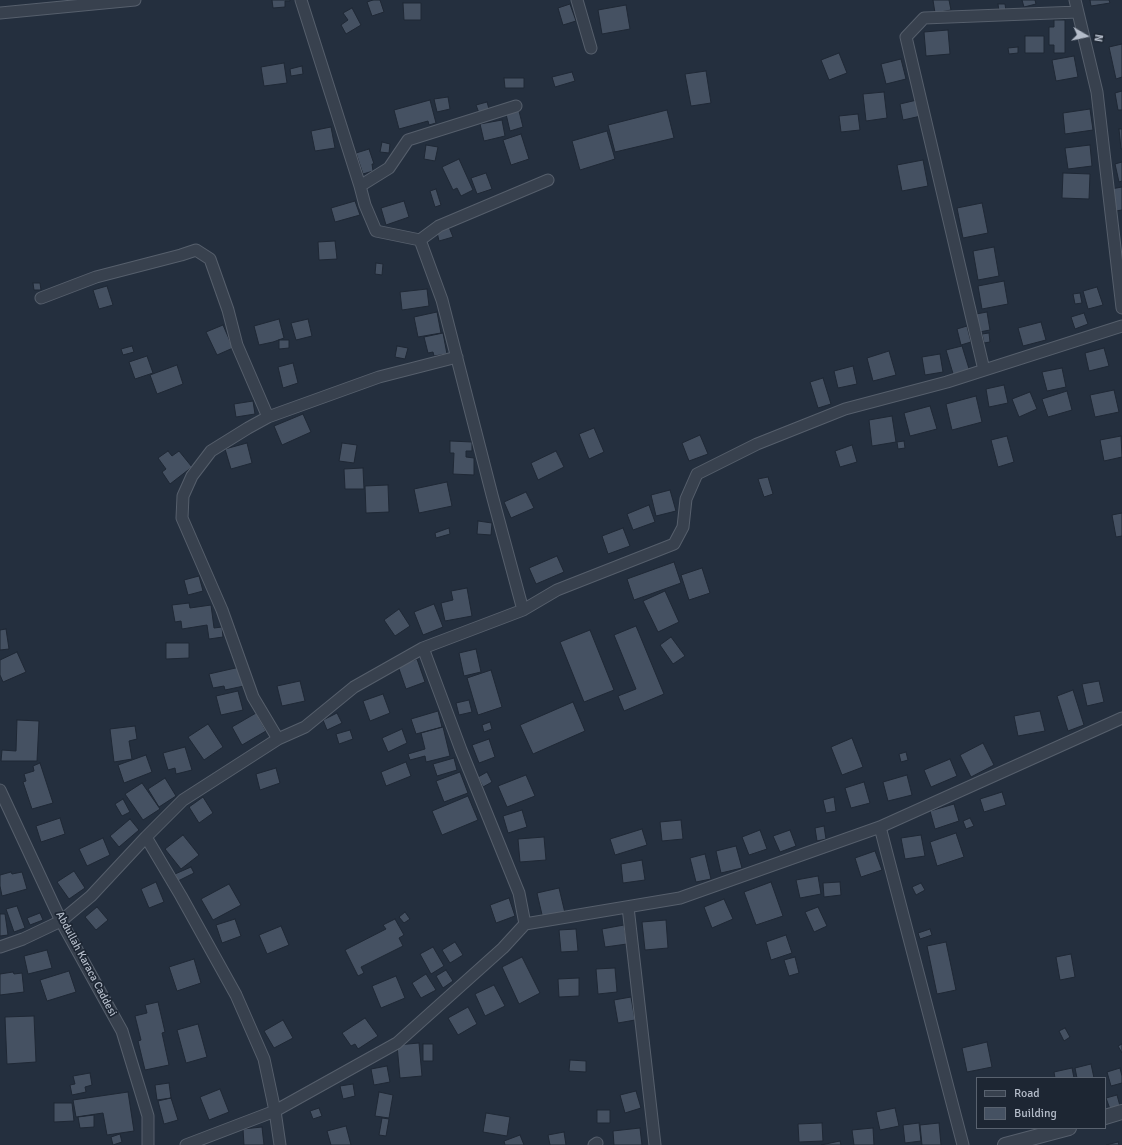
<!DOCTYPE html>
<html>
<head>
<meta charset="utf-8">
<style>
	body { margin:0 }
	#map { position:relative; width:1122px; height:1145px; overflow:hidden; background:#242f3e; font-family:Signika,sans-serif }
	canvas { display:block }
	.legend { position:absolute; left:976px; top:1077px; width:130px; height:52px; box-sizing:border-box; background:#1d2633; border:1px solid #59626f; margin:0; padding:5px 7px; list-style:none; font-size:12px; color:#b4bcc9 }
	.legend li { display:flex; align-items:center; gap:8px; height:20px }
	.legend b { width:20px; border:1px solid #59626f }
	.north { position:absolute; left:1066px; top:16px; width:40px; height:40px; -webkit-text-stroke:3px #1d2633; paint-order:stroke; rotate:99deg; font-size:11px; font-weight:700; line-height:16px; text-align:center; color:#b4bcc9 }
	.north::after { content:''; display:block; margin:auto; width:14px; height:18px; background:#b4bcc9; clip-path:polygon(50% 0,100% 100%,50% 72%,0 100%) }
</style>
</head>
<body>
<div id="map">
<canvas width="1122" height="1145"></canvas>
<ul class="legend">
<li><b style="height:5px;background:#38414e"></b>Road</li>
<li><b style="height:11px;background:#455162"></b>Building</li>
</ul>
<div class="north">N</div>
</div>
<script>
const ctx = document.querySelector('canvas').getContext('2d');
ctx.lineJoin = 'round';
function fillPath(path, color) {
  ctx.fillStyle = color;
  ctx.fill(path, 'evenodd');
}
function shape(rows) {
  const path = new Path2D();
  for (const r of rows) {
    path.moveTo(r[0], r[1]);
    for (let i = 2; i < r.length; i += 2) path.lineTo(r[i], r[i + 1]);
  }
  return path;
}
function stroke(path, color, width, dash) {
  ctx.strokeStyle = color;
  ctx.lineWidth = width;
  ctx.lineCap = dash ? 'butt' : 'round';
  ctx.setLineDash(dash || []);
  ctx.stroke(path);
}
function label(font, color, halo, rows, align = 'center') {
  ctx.font = font + ' Signika,sans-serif';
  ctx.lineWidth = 3.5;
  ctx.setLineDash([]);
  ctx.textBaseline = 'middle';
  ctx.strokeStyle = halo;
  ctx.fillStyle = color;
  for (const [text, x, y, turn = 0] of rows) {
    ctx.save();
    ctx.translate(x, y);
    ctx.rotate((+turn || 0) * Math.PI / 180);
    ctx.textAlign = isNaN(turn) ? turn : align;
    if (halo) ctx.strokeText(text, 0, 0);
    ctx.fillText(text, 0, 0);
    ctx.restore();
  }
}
const building = shape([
	[272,0,290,0,290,1,285,1,285,7,273,8,272,0],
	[373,0,380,0,384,12,372,16,367,2,373,0],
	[933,0,949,0,951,10,935,13,933,0],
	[1022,0,1035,0,1036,4,1024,7,1022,0],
	[1090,0,1109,0,1110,3,1091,6,1090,0],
	[403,3,421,3,421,20,404,20,403,3],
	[570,4,576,21,563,25,558,8,570,4],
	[998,4,1005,4,1006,11,999,11,998,4],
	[626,5,630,29,602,34,598,10,626,5],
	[352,8,361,25,346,34,341,25,348,20,343,13,352,8],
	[1054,20,1065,20,1065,53,1054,53,1054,45,1049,45,1049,27,1054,27,1054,20],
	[948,30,950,54,926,56,924,32,948,30],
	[1025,36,1044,36,1044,53,1025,53,1025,36],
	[1122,44,1122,77,1116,79,1109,47,1122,44],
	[1018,47,1018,53,1009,54,1008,48,1018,47],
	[839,53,847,73,829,80,821,60,839,53],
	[1074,56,1078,77,1056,81,1052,60,1074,56],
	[901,59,906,79,886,84,881,64,901,59],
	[284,63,287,83,264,86,261,67,284,63],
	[302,66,303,74,291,76,290,69,302,66],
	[706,71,711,103,691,106,685,74,706,71],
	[572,72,575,81,555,87,552,77,572,72],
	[504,78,524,78,524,88,505,88,504,78],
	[1122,91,1122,110,1118,110,1115,93,1122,91],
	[884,92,887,118,866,121,863,94,884,92],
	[448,97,450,109,437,112,434,99,448,97],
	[430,100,436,123,429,125,428,121,399,129,394,110,430,100],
	[917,100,921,116,903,120,900,104,917,100],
	[487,102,489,109,479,113,476,105,487,102],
	[1090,109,1093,130,1065,134,1063,113,1090,109],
	[667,110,674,138,615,152,608,125,667,110],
	[519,111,523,127,510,131,506,114,519,111],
	[858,114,860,130,841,132,839,116,858,114],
	[502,120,505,136,484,141,480,124,502,120],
	[331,127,335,148,315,151,311,131,331,127],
	[1119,129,1122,129,1122,149,1121,149,1119,129],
	[607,131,615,159,580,170,572,141,607,131],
	[521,134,529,159,511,165,503,140,521,134],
	[382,142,390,144,389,153,380,152,382,142],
	[426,145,438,147,435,161,424,159,426,145],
	[1090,145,1092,166,1068,169,1065,148,1090,145],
	[369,149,374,164,372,164,373,171,363,174,356,153,369,149],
	[459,159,473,190,461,196,457,188,453,190,442,167,459,159],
	[923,160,928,186,902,191,897,165,923,160],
	[1122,162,1122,181,1119,182,1115,164,1122,162],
	[486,173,492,189,477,194,471,178,486,173],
	[1063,173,1090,174,1089,199,1062,198,1063,173],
	[1122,187,1122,210,1116,211,1111,189,1122,187],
	[436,189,441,205,435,207,430,191,436,189],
	[355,201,360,215,335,222,331,208,355,201],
	[404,201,409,217,386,225,381,208,404,201],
	[982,203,988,233,963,238,957,208,982,203],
	[449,227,453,237,439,241,437,232,449,227],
	[335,241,337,259,319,260,318,242,335,241],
	[994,247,999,276,978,280,973,251,994,247],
	[376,263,383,264,382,275,375,274,376,263],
	[1004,281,1008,304,982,309,978,286,1004,281],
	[33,283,40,283,41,290,34,290,33,283],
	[107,286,113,305,99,309,93,290,107,286],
	[1097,287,1103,305,1088,309,1083,291,1097,287],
	[427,289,429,306,402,310,400,292,427,289],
	[1080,293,1082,303,1075,304,1073,294,1080,293],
	[437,312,441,333,418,337,414,317,437,312],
	[987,312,990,330,979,332,976,314,987,312],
	[1084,313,1088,324,1075,329,1071,317,1084,313],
	[279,319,284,338,273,342,259,345,254,326,279,319],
	[308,319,312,336,296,340,291,323,308,319],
	[1041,322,1046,340,1023,346,1018,328,1041,322],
	[223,325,233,348,217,355,206,332,223,325],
	[967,326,971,342,961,345,957,329,967,326],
	[443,333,447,354,434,356,433,352,428,353,424,337,443,333],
	[989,333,990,342,984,343,982,334,989,333],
	[279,340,289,340,289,348,279,349,279,340],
	[132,346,134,352,123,355,121,349,132,346],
	[397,346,408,348,405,359,395,357,397,346],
	[962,346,970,372,954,377,946,350,962,346],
	[1104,348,1109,366,1089,371,1085,353,1104,348],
	[889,351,896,375,873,381,867,358,889,351],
	[940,354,943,372,925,375,922,357,940,354],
	[147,356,153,373,135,379,129,362,147,356],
	[293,363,298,383,283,388,278,367,293,363],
	[177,365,183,384,157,394,150,375,177,365],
	[853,366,857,384,838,388,834,371,853,366],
	[1062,368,1066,387,1047,391,1042,372,1062,368],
	[823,378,831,404,818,408,810,382,823,378],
	[1004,385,1008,403,989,407,986,389,1004,385],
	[1114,390,1119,412,1095,417,1090,395,1114,390],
	[1067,391,1072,410,1048,417,1042,399,1067,391],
	[1030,392,1037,409,1019,417,1012,399,1030,392],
	[976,396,982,422,952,430,946,404,976,396],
	[253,401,255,414,236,417,234,404,253,401],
	[930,406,937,429,910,436,904,413,930,406],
	[303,414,311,432,282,445,274,426,303,414],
	[892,416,896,442,872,446,869,420,892,416],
	[594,428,604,452,589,459,579,434,594,428],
	[700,435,708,454,689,461,682,443,700,435],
	[1007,436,1014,462,998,467,991,440,1007,436],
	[1121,436,1122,457,1104,461,1100,440,1121,436],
	[450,441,472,442,472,451,466,451,466,457,474,458,474,475,453,474,454,453,450,453,450,441],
	[904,441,905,448,898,449,897,442,904,441],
	[247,443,252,463,231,469,225,449,247,443],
	[342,443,357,445,354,463,339,461,342,443],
	[852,445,857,462,840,467,835,451,852,445],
	[168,451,172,456,179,451,192,467,170,484,162,472,166,469,158,458,168,451],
	[556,451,564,467,538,480,531,463,556,451],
	[363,468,364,489,345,489,344,469,363,468],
	[768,477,773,494,764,497,758,479,768,477],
	[447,482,452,506,419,513,414,489,447,482],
	[388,485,389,512,366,513,365,486,388,485],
	[670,490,676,511,656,516,651,495,670,490],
	[526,492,534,508,511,518,504,502,526,492],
	[649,505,655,522,633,530,627,514,649,505],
	[1122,513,1122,536,1116,537,1112,515,1122,513],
	[478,521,492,523,491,535,477,534,478,521],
	[449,528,450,534,436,538,435,533,449,528],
	[623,528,630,546,608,554,602,536,623,528],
	[557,556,564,572,536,584,529,568,557,556],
	[674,562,681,583,634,600,627,579,674,562],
	[702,568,710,593,689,600,681,575,702,568],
	[199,576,203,591,188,595,184,580,199,576],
	[467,588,472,616,445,621,441,603,453,600,451,591,467,588],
	[665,591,679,622,658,632,643,601,665,591],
	[189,603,190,608,211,605,214,628,222,627,223,637,209,639,207,625,182,629,181,621,175,622,172,605,189,603],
	[434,604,443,627,423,635,414,612,434,604],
	[399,609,410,626,395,636,384,620,399,609],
	[636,626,664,694,624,711,618,696,636,689,614,635,636,626],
	[6,629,9,649,0,650,0,630,6,629],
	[590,630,614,690,584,702,560,642,590,630],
	[671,637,685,656,673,664,660,645,671,637],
	[166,643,189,643,189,658,166,659,166,643],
	[476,649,481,672,464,676,459,653,476,649],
	[17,652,26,672,3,682,0,675,0,660,17,652],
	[417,659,425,682,406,689,398,666,417,659],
	[240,667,244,686,225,690,224,686,213,688,209,674,240,667],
	[491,670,502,707,478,715,467,678,491,670],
	[300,681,305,701,282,706,277,686,300,681],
	[1099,681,1104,702,1087,706,1082,684,1099,681],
	[1073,690,1084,725,1068,731,1057,696,1073,690],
	[238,691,243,710,221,715,216,696,238,691],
	[383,694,390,713,370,721,363,701,383,694],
	[469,700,472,712,459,715,456,703,469,700],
	[573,702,585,731,533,754,520,725,573,702],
	[438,711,442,727,416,734,411,719,438,711],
	[1040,711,1045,731,1018,736,1014,716,1040,711],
	[256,713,266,731,242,745,232,727,256,713],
	[337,713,342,723,327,730,323,720,337,713],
	[17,720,39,721,37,761,1,761,2,750,16,751,17,720],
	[490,722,492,729,484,732,482,725,490,722],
	[208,724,223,747,204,760,188,737,208,724],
	[135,726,137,739,129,741,132,759,114,762,110,729,135,726],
	[443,727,450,756,426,762,425,756,410,760,408,754,425,749,421,733,443,727],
	[402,729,407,743,388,752,382,738,402,729],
	[350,730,353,739,339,744,336,734,350,730],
	[852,738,863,767,842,775,831,747,852,738],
	[489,739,495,757,479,763,472,745,489,739],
	[983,743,994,765,971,777,960,755,983,743],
	[185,747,192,770,176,774,175,768,168,770,163,753,185,747],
	[906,752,908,760,901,762,899,754,906,752],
	[146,755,152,772,124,783,118,765,146,755],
	[454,758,457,770,437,776,433,764,454,758],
	[950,759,957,776,931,787,924,770,950,759],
	[406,762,411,776,386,786,381,772,406,762],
	[40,763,53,803,32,809,23,782,26,781,24,774,34,771,33,766,40,763],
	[276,768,280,783,260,790,256,774,276,768],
	[460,772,468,793,444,802,436,781,460,772],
	[487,772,492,782,483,787,478,777,487,772],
	[526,775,535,796,507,807,498,786,526,775],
	[907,775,912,795,888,801,883,782,907,775],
	[165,778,176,796,159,807,148,789,165,778],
	[864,782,870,803,851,808,845,788,864,782],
	[142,783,160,809,143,820,125,794,142,783],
	[1002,792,1006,805,984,812,980,799,1002,792],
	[468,796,478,820,442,835,432,811,468,796],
	[203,797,213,813,199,823,189,807,203,797],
	[834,797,836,811,826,813,823,800,834,797],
	[123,799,130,812,122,816,115,804,123,799],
	[954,804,959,821,935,829,930,811,954,804],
	[522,810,527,827,508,833,503,816,522,810],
	[60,818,65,834,41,842,36,826,60,818],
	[970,818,974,826,966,829,963,821,970,818],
	[130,819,139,830,119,847,110,836,130,819],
	[681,820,683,839,662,841,660,822,681,820],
	[824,826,826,839,817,841,815,828,824,826],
	[642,829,647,845,615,855,610,839,642,829],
	[760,830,767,849,749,855,742,837,760,830],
	[790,830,796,846,780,852,773,836,790,830],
	[956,833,964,857,937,866,930,842,956,833],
	[183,835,199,855,181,869,165,849,183,835],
	[921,835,925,856,905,859,901,838,921,835],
	[544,837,546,860,520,862,518,839,544,837],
	[103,838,110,855,87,866,79,849,103,838],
	[736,846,742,868,721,873,716,851,736,846],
	[875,851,882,870,861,877,855,858,875,851],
	[705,854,711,879,696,882,690,858,705,854],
	[642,860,645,880,623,883,621,864,642,860],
	[191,867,194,873,178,881,175,874,191,867],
	[74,871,85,888,69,899,57,882,74,871],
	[11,872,12,874,22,872,27,889,2,896,0,886,0,875,11,872],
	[818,876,821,894,800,898,796,880,818,876],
	[156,882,164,902,149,908,141,889,156,882],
	[771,882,783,916,756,925,744,892,771,882],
	[840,882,841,895,824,897,823,883,840,882],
	[921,883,925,890,916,895,912,887,921,883],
	[229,884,241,905,213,920,201,899,229,884],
	[559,888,565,913,543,919,537,893,559,888],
	[509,898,515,916,496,923,490,905,509,898],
	[724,899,733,919,712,928,704,907,724,899],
	[17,906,25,928,14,932,6,909,17,906],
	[97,907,108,920,96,930,85,917,97,907],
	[818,907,827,926,814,932,805,912,818,907],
	[405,912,410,919,404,923,399,917,405,912],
	[40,913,43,920,30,925,27,918,40,913],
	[0,914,5,914,8,935,0,936,0,914],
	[235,919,241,936,222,943,216,925,235,919],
	[395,919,404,935,399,938,403,946,361,967,364,973,358,976,345,950,386,929,383,925,395,919],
	[666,920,668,948,645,950,642,922,666,920],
	[624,925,627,944,605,947,602,929,624,925],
	[281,926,289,945,267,954,259,935,281,926],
	[576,929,578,951,561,952,559,930,576,929],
	[930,929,932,935,920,939,918,933,930,929],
	[786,935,792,953,771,960,766,942,786,935],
	[455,942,463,955,450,963,442,950,455,942],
	[946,942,956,990,937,994,927,946,946,942],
	[433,947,444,966,431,974,420,954,433,947],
	[47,950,52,968,28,974,24,956,47,950],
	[1071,954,1075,977,1060,980,1056,957,1071,954],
	[522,957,540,993,519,1004,502,967,522,957],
	[795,957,799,973,789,976,784,960,795,957],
	[194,959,201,983,177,991,169,967,194,959],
	[615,968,617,992,598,994,596,969,615,968],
	[446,970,453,981,443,988,436,976,446,970],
	[69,971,76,992,47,1001,40,980,69,971],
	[13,972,14,974,22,973,24,992,0,995,0,974,13,972],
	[426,974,436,990,421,998,412,983,426,974],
	[396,976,405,998,381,1008,372,986,396,976],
	[579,978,579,996,559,997,558,979,579,978],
	[494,985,505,1006,485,1016,475,994,494,985],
	[631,997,635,1020,618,1023,614,1000,631,997],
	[158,1002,165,1032,162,1033,169,1065,145,1070,138,1041,141,1040,135,1016,147,1013,145,1005,158,1002],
	[468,1007,477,1024,458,1035,448,1018,468,1007],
	[34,1016,36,1062,7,1064,5,1017,34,1016],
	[365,1018,378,1036,358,1049,355,1044,351,1046,342,1033,365,1018],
	[283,1020,293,1038,274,1048,264,1031,283,1020],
	[198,1024,207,1057,186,1063,177,1030,198,1024],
	[1065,1028,1070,1037,1064,1041,1059,1031,1065,1028],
	[987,1042,992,1067,967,1072,962,1048,987,1042],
	[419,1043,422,1076,400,1078,397,1045,419,1043],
	[423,1044,433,1044,433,1061,423,1061,423,1044],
	[1122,1044,1122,1053,1118,1046,1122,1044],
	[570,1060,586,1061,586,1072,569,1071,570,1060],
	[1091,1064,1094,1078,1077,1078,1075,1068,1091,1064],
	[387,1066,390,1082,374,1085,371,1069,387,1066],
	[1072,1068,1074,1078,1055,1078,1054,1072,1072,1068],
	[1120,1068,1122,1076,1122,1083,1111,1086,1107,1072,1120,1068],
	[90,1073,92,1085,85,1087,86,1092,72,1095,70,1085,75,1084,73,1076,90,1073],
	[169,1083,171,1098,157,1100,155,1085,169,1083],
	[353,1084,355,1096,343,1099,340,1086,353,1084],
	[220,1089,229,1112,209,1120,200,1097,220,1089],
	[636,1091,641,1108,625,1113,620,1095,636,1091],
	[128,1092,134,1131,107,1135,103,1113,76,1117,73,1100,128,1092],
	[379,1092,393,1095,389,1118,375,1116,379,1092],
	[1117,1095,1120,1106,1110,1109,1106,1098,1117,1095],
	[171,1098,178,1120,164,1124,158,1101,171,1098],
	[54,1103,72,1103,74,1121,54,1122,54,1103],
	[319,1108,322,1116,313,1119,310,1111,319,1108],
	[895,1108,899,1126,880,1130,876,1112,895,1108],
	[597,1110,610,1110,610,1123,597,1123,597,1110],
	[486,1113,510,1117,507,1136,483,1132,486,1113],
	[94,1115,94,1127,80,1128,78,1117,94,1115],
	[382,1118,389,1119,386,1136,379,1135,382,1118],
	[822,1123,823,1141,799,1142,798,1124,822,1123],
	[919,1123,921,1141,905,1143,903,1125,919,1123],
	[939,1123,941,1145,922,1145,920,1125,939,1123],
	[346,1126,351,1145,331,1145,327,1131,346,1126],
	[262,1127,264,1145,244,1145,243,1129,262,1127],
	[640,1128,642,1145,614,1145,613,1131,640,1128],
	[873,1128,874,1145,854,1145,852,1130,873,1128],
	[564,1132,566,1145,550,1145,548,1135,564,1132],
	[120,1134,122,1142,113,1145,111,1137,120,1134],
	[520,1135,524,1145,505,1145,504,1141,520,1135],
	[840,1141,841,1145,821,1145,840,1141],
	[1118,1142,1119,1145,1106,1145,1118,1142]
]);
const minor = shape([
	[301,0,360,186,365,205,376,231,420,240,442,300,492,495,523,610],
	[577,0,591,48],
	[1075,0,1097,92,1122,308],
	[0,13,135,0],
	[360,186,389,168,408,140,516,106],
	[420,240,439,226,548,180],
	[41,298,96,277,181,255,196,250,210,259,228,310,237,345,268,417],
	[984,370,906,37,924,18,1078,12],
	[423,648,461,750,519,893,525,924],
	[278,739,253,697,222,610,182,518,183,496,192,476,211,451,248,428,268,417,379,377,457,357],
	[0,790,61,921,122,1031,148,1116,148,1145],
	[880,827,963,1145],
	[146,837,181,896,236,995,264,1059,275,1111,280,1145],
	[628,907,655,1145],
	[0,947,23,939,61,921,91,896,146,837,183,800,278,739,305,727,354,687,423,648,523,610,557,590,674,544,683,527,686,499,697,474,757,444,845,409,947,382,1122,326],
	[186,1145,275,1111,397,1043,503,948,525,924,680,898,880,827,1122,718],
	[594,1145,597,1143]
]);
const tertiary = shape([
	[1105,1117,1122,1112],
	[1005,1145,1069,1128]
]);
const streetNames = [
	["Abdullah Karaca Caddesi",86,964,62]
];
fillPath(building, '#455162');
stroke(building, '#1f2835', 1);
stroke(minor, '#565f6c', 13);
stroke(tertiary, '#565f6c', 16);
stroke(minor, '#38414e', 11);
stroke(tertiary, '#38414e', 14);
label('11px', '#b4bcc9', '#1d2633', streetNames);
</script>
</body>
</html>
